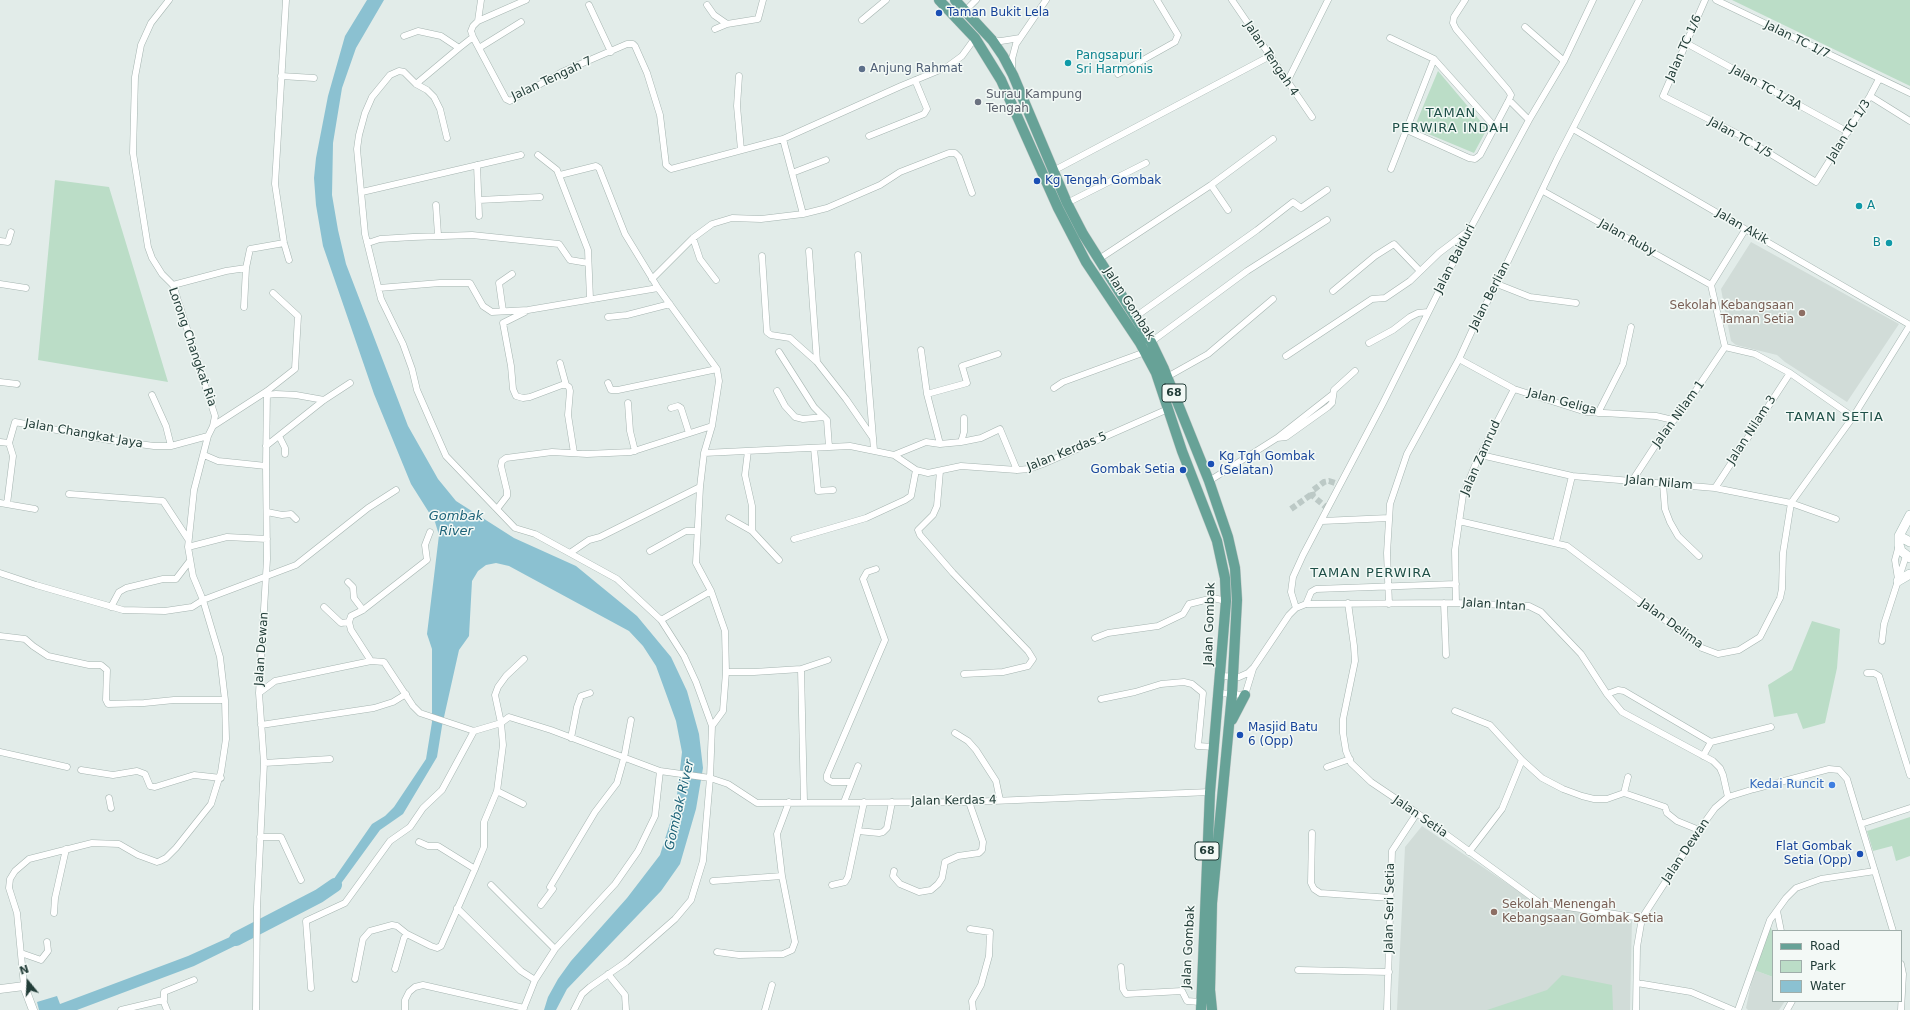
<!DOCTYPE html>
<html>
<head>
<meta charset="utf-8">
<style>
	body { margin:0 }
	#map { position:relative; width:1910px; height:1010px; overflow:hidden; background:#e2ece9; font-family:"DejaVu Sans",sans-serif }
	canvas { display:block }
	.legend { position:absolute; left:1772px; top:930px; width:130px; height:72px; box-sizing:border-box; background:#f3f9f6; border:1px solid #9faeaa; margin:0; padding:5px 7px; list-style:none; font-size:12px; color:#223d38 }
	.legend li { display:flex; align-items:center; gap:8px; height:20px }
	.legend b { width:20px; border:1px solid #9faeaa }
	.north { position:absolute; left:8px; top:962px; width:40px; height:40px; -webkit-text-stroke:3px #f3f9f6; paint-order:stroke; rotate:342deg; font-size:11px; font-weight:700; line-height:16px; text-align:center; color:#223d38 }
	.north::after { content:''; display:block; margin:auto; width:14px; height:18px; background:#223d38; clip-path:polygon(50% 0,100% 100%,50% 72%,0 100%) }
</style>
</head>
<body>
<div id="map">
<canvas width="1910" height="1010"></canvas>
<ul class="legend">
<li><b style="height:5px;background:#67a297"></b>Road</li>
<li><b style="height:11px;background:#bbddc7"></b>Park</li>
<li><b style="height:11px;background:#8bc1d1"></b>Water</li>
</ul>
<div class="north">N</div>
</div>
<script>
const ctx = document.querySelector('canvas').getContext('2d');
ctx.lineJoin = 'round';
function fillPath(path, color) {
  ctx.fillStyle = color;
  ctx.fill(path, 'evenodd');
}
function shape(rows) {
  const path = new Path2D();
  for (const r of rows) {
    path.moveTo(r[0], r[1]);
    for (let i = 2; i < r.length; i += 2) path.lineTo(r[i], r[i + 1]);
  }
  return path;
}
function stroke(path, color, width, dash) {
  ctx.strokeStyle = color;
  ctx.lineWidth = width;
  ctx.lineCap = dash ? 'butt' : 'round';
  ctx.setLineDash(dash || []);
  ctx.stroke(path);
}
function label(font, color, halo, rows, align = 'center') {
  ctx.font = font + ' "DejaVu Sans",sans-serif';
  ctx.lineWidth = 3;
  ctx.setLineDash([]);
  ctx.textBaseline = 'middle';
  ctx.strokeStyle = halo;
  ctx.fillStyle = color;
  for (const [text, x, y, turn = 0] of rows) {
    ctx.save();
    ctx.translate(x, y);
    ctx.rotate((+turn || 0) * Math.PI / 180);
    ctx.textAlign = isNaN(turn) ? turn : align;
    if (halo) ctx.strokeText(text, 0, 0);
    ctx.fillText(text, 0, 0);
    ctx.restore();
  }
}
const built = shape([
	[1751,242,1899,324,1847,402,1785,362,1777,355,1736,345,1731,341,1721,289],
	[1422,826,1539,905,1632,919,1630,1010,1397,1010,1405,847],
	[1754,970,1773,977,1773,1001,1785,1001,1779,1010,1748,1010,1746,1008]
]);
const green = shape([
	[1732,0,1910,0,1910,86],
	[1438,71,1487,129,1474,153,1414,128],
	[55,180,109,187,168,382,38,360],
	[1812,621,1840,629,1837,668,1825,723,1803,729,1797,713,1774,717,1768,685,1792,670],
	[1910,817,1910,856,1896,861,1892,846,1873,851,1867,831],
	[1770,924,1773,935,1773,977,1754,970],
	[1562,975,1612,985,1613,1010,1487,1010,1547,990]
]);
const water = shape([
	[367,0,384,0,356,48,342,88,333,143,332,195,338,230,346,264,408,426,438,479,456,501,514,538,576,566,637,616,671,657,687,691,699,734,703,768,696,809,680,864,661,891,567,989,556,1010,544,1010,548,997,558,979,571,961,627,898,660,855,676,804,682,752,676,721,656,666,643,646,629,631,509,566,496,563,486,565,478,571,472,581,469,636,459,650,442,726,437,757,403,814,380,830,337,889,322,898,318,893,331,883,372,824,385,816,394,807,426,759,432,722,432,649,427,634,439,535,435,522,411,484,374,394,323,246,316,205,314,178,316,158,328,96,345,36],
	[252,927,253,937,194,966,77,1010,39,1010,37,1002,57,996,60,1004,188,956]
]);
const river = shape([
	[236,939,319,896,335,885]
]);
const minorTunnel = shape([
	[1291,509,1312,494],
	[1328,509,1313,496,1312,491,1324,482,1329,481,1341,485]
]);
const minor = shape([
	[286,0,275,184,284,243,289,260],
	[481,0,478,21,473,26,471,31,473,37,506,99,510,101,562,72,627,44,633,44,635,46,647,73,660,115,666,165,671,169,783,139,901,86,947,67,962,56,975,38],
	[1232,0,1312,117],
	[1705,0,1663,96,1738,134,1816,182,1870,96,1879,79],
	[1716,0,1910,93],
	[589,5,611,52],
	[707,5,714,15,727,24],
	[966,10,976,0],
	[862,20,886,0],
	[478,21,526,0],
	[1525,27,1564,61],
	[715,29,727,24,758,19,763,0],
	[404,36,418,31,441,36,459,48,473,37],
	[1390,38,1434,59,1495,127],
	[992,40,1001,41,1020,38],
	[1686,43,1848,132],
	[479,48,521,22],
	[1012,69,1012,59,1016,44,1046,0],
	[1118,74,1175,42,1178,35,1157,0],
	[281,76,314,78],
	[739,76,737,106,741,150],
	[1287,82,1328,0],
	[416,84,459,48],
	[1870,96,1910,121],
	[1509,100,1529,120],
	[1573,129,1910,325],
	[1407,130,1469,158,1475,159,1480,155,1509,100,1511,95,1508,90,1456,29,1453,23,1454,17,1465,0],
	[869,136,924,114,927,109,915,80],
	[447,138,440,109,434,97,427,90,416,84,404,72,399,71,390,75,372,97,365,113,359,135,357,149,365,234,381,299,403,344,412,369,417,390,431,422,446,456,515,528,535,534,617,579,661,620,684,656,696,682,712,726,710,778,703,861,691,900,675,919,626,962,590,987,582,994,574,1010],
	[783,139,803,214],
	[538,155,557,170,588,250,590,299],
	[477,165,479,216],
	[1391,169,1434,59],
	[1053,171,1270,56],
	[792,173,826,160],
	[560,175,596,166,599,168,625,234,658,288,717,369,719,381,712,426,704,453,700,487,696,563,711,591,725,631,726,672,723,711,712,726],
	[1211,185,1228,210],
	[1543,191,1711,285],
	[362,192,521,155],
	[479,200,540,197],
	[1067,203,1146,163],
	[436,205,438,235],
	[693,238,700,259,716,280],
	[0,241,8,242,11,232],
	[368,243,380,239,413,237,472,235,559,244,570,260,588,263],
	[809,251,817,362],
	[858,255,874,450],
	[762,256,767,332,771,335,790,338,817,362,846,399,873,438],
	[1099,259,1211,185,1273,139],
	[246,268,250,249,284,243],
	[652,279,693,238,712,224,732,218,761,219,803,214,827,208,880,185,900,172,949,153,955,153,959,157,972,193],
	[0,284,26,288],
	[1497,284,1530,297,1576,303],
	[173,285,226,271,246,268,244,307],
	[379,288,440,283,470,283,483,306,492,312,528,310,658,288],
	[1333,291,1375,256,1394,244,1420,271],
	[503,311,499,283,512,274],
	[525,312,503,323,511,366,513,389,516,396,523,398,530,397,562,385,566,385],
	[608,317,627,315,670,304],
	[1135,317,1257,230,1293,202,1301,208,1327,190],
	[1151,342,1247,271,1327,220],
	[1369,343,1393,330,1410,317,1418,313,1428,312],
	[1725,347,1755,354,1790,373,1853,417],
	[921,350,927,394,940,444],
	[779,352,814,407,827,420,829,447],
	[1286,356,1372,299,1385,298,1410,281,1439,253,1468,231],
	[1459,359,1514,389,1586,412,1656,416,1673,420],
	[560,363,566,385,569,387,570,391,568,415,574,453],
	[1167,377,1208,354,1273,299],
	[0,382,17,384],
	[608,383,611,390,618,390,717,369],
	[1054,388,1063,382,1145,352],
	[777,391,785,406,795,417,803,419,824,417],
	[927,394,967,383,962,366,998,354],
	[152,395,166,426,171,446],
	[267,395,276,394,296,395,324,400],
	[628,403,630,431,635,451],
	[671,408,678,406,681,408,689,433],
	[1598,413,1623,364,1631,327],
	[213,426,267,391,295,369,298,316,273,293],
	[279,436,285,448,285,454],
	[1277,438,1333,394],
	[0,442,9,443],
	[961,442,981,438,1000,429,1017,470],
	[9,443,15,422,109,440,154,446,171,446,208,436],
	[266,446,324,400,350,383],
	[814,448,818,491,833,490],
	[748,451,745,475,752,506,752,531,779,560],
	[704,453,850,446,894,455,916,470,928,473,961,466,1017,470,1029,469,1043,464,1168,409],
	[204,455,218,461,266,466],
	[894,455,926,442,940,444,961,442,964,432,964,418],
	[1481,455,1572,476,1715,488,1791,503,1836,519],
	[940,471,937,506,933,515,918,530,920,535,953,573,1028,651,1033,659,1028,666,1003,672,964,674],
	[1209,481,1277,438,1286,437,1328,407,1332,403,1334,390,1355,371],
	[1632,481,1666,429,1682,411,1725,347,1711,285,1745,230],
	[1663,484,1665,509,1670,522,1678,536,1699,556],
	[1715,488,1790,373],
	[69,494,163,501,188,539],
	[0,503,35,509],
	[7,504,13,456,9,443],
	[497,509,507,496,507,491,501,466,502,461,506,458,552,452,587,454,631,452,712,426],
	[267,512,282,515,291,514,296,519],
	[729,518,752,531],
	[1322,521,1389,518],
	[1459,521,1567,546,1702,648,1718,654,1739,650,1760,637,1780,598,1782,589,1783,553,1791,503,1853,417,1910,325],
	[794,539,866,518,905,500,911,496,916,470],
	[1556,542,1572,476],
	[188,547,227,537,267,539],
	[650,551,686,531,697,531],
	[570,553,589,540,600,537,700,487],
	[0,573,36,585,123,610,165,611,192,607,203,600,296,565,368,508,396,490],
	[1898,579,1895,560,1899,545],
	[348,582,353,587,354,598,363,610],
	[1348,603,1354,646,1355,661,1343,719,1343,733,1346,751,1351,763,1371,782,1417,813,1540,903,1642,918],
	[1444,603,1446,655],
	[1456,603,1455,550,1463,495,1476,463,1514,389],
	[1306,604,1311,592,1316,589,1456,584],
	[1389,604,1387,553,1390,504,1407,454,1459,359,1476,322,1497,284,1557,159,1639,0],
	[111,607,119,592,126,588,163,579,176,579,189,562],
	[324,607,341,623,349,622],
	[1296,608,1291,592,1293,577,1303,555,1383,403,1470,229,1529,120,1564,61,1593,0],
	[661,620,711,591],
	[0,636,25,639,33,646,48,656,89,665,101,665,107,670,106,700,108,704,144,703,174,700,225,700],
	[1095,638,1108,633,1158,626,1183,614,1189,604,1213,598,1226,601],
	[1882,641,1884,624,1906,556],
	[371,661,351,630,349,622,351,616,363,610,427,560,425,545,430,532],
	[801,669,804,802],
	[726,672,754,672,801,669,828,660],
	[1867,673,1874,673,1879,676,1910,775],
	[1221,676,1239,677,1248,673,1254,667,1289,615,1296,608,1306,604,1456,603,1529,606,1541,612,1581,654,1607,694,1622,712,1713,761,1720,768,1723,775,1728,797],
	[259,693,275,681,371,661,384,662,413,706,420,713,474,731,501,723,509,717,551,730,660,771,710,778,728,784,757,803,969,802,1210,792],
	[1219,693,1245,695,1253,669],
	[1607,694,1618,690,1624,691,1711,742,1771,727],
	[1101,699,1135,692,1161,684,1184,682,1192,684,1203,693,1198,746,1214,747],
	[1455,711,1490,725,1522,760,1502,809,1469,852],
	[261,725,374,708,393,702,406,694],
	[955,733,968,741,976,750,996,781,1000,800],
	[571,738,577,707,581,696,590,693],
	[0,752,67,767],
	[1703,756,1711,742],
	[1522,760,1542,778,1563,789,1582,796,1594,799,1607,799,1624,793],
	[264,763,330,759],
	[1327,767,1350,759],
	[81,770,113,775,137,771,145,774,150,786,155,787,194,775,221,778],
	[1628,777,1624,793,1665,807,1667,813,1677,821,1699,830],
	[851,782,832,782,827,779,827,775,885,640,863,579,867,572,876,569],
	[497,791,523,804],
	[109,798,111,808],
	[844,802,858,766],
	[1861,824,1910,808],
	[858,831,879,833,883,832,887,828,892,802],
	[1312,833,1311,883,1314,889,1320,893,1391,898],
	[260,837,281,837,301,880],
	[419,842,428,846,438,846,475,869],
	[894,871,893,876,900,884,919,892,931,890,938,884,942,878,945,862,958,856,979,853,982,850,983,842,969,802],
	[713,881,782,876],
	[491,885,555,949],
	[832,885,845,882,848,877,864,802],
	[541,905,553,889,550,887,595,812,617,783,624,758,631,720],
	[457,908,521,971,535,980],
	[1777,911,1781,931],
	[54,913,55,898,66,849],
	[970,929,990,932,989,956,981,985,972,1001,973,1010],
	[717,952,739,955,783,954,792,950,795,942,782,876,777,834,789,802],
	[21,953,41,960,48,951,47,942],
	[1121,967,1123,989,1126,994,1182,991,1187,1001,1200,1002],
	[395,969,404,938,407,934,431,946,437,948,441,946,474,871,484,847,484,822,497,791,503,745,501,723,495,695,498,687,506,676,524,659],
	[1298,970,1389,972],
	[608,974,625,995,626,1010],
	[355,979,363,939,370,931,392,925,397,926,407,934],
	[1637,983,1691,992,1733,1010],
	[24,986,17,913,9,888,10,879,15,871,29,859,92,843,119,844,138,855,157,862,160,861,166,858,176,848,211,804,221,772,226,739,225,700,220,657,203,600,193,576,188,547,194,490,208,436,213,426,215,416,173,285,162,274,152,258,148,247,133,153,135,77,141,45,151,23,169,0],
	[311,988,306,921,345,903,390,841,410,827,423,808,442,790,474,731],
	[164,1000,164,992,194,980],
	[121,1010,163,1000,167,1010],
	[256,1010,257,907,264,763,259,693,267,559,266,466,267,391],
	[405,1010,405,1000,409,992,415,987,423,985,524,1008],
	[523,1010,535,980,555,949,615,884,638,851,655,816,660,771],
	[765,1010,772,985],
	[1387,1010,1392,851,1417,813],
	[1636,1010,1637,947,1642,918,1699,830,1715,808,1728,797,1754,789,1829,769,1839,770,1847,779,1893,931],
	[1738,1010,1770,920,1786,898,1796,888,1821,879,1875,871],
	[1787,1010,1792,1001],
	[1901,1010,1903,974,1901,964]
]);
const tertiary = shape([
	[0,989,24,986,33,1010]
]);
const secondary = shape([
	[1910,515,1899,536,1899,545,1901,551,1910,558],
	[1899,536,1910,542],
	[1898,581,1910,574]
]);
const primary = shape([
	[939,0,975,38,1001,80,1058,208,1086,262,1140,343,1156,373,1182,451,1217,541,1225,578,1226,601,1210,792,1201,1010],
	[955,0,992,40,1003,56,1013,75,1067,203,1083,234,1151,342,1164,369,1209,481,1228,537,1235,568,1237,600,1232,694,1212,903,1210,990,1212,1010],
	[1232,720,1245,695]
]);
const markers = [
	[939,13,4,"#1a4fb4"],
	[1068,63,4,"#0f9aa8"],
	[862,69,4,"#5c6f8a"],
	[978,102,4,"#6b7280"],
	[1037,181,4,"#1a4fb4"],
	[1859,206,4,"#0f9aa8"],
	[1889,243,4,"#0f9aa8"],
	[1802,313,4,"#8d6e63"],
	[1211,464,4,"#1a4fb4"],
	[1183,470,4,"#1a4fb4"],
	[1240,735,4,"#1a4fb4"],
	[1832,785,4,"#3f7fe0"],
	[1860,854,4,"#1a4fb4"],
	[1494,912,4,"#8d6e63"]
];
const shields = [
	[1174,393,24],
	[1207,851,24]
];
const shieldNames = [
	["68",1174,393],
	["68",1207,851]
];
const transitNames = [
	["Taman Bukit Lela",947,13],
	["Kg Tengah Gombak",1045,181],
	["Kg Tgh Gombak",1219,457],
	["(Selatan)",1219,471],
	["Gombak Setia",1175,470,"right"],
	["Masjid Batu",1248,728],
	["6 (Opp)",1248,742],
	["Flat Gombak",1852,847,"right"],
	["Setia (Opp)",1852,861,"right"]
];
const streetNames = [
	["Jalan TC 1/7",1797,40,26],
	["Jalan TC 1/6",1684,48,-66],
	["Jalan Tengah 4",1271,59,56],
	["Jalan Tengah 7",552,79,-25],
	["Jalan TC 1/3A",1766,88,29],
	["Jalan TC 1/3",1849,131,-58],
	["Jalan TC 1/5",1740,138,29],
	["Jalan Akik",1742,227,30],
	["Jalan Ruby",1627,238,29],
	["Jalan Baiduri",1455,259,-63],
	["Jalan Berlian",1490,296,-63],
	["Jalan Gombak",1129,304,57],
	["Lorong Changkat Ria",192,347,71],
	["Jalan Geliga",1562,402,15],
	["Jalan Nilam 1",1679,414,-54],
	["Jalan Nilam 3",1752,430,-57],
	["Jalan Changkat Jaya",84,434,10],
	["Jalan Kerdas 5",1067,452,-22],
	["Jalan Zamrud",1481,458,-66],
	["Jalan Nilam",1659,483,5],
	["Jalan Intan",1494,605,4],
	["Jalan Gombak",1210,624,-88],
	["Jalan Delima",1671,624,36],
	["Jalan Dewan",262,649,-86],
	["Jalan Kerdas 4",954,801,-1],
	["Jalan Setia",1420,817,35],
	["Jalan Dewan",1686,851,-56],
	["Jalan Seri Setia",1390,908,-89],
	["Jalan Gombak",1189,947,-87]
];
const cultureNames = [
	["Pangsapuri",1076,56],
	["Sri Harmonis",1076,70],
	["A",1867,206],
	["B",1881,243,"right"]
];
const serviceNames = [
	["Anjung Rahmat",870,69]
];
const worshipNames = [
	["Surau Kampung",986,95],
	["Tengah",986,109]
];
const educationNames = [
	["Sekolah Kebangsaan",1794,306],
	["Taman Setia",1794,320],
	["Sekolah Menengah",1502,905,"left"],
	["Kebangsaan Gombak Setia",1502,919,"left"]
];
const shopNames = [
	["Kedai Runcit",1824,785]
];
const neighbourhoodNames = [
	["TAMAN",1451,114],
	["PERWIRA INDAH",1451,129],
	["TAMAN SETIA",1835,418],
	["TAMAN PERWIRA",1371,574]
];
const waterNames = [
	["Gombak",456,517],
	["River",456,532],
	["Gombak River",680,805,-77]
];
fillPath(built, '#d1dcd8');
fillPath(green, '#bbddc7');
fillPath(water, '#8bc1d1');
stroke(river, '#8bc1d1', 14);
stroke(minorTunnel, '#bcc9c6', 6, [6, 3]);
stroke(minor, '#a5b4b0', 7);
stroke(tertiary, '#a5b4b0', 9);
stroke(secondary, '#a1b8b2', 10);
stroke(primary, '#c1c9c7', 11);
stroke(minor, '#fff', 6);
stroke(tertiary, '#fff', 8);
stroke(secondary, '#fff', 9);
stroke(primary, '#67a297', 10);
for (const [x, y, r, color] of markers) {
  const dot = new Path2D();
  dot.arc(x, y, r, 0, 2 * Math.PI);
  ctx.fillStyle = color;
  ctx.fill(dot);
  stroke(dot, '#f3f9f6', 1.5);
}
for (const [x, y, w] of shields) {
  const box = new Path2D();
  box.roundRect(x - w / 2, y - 9, w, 18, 3);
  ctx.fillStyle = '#f3f9f6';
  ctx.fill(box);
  stroke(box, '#223d38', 1);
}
label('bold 11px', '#223d38', null, shieldNames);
label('12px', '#164399', '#f3f9f6', transitNames, 'left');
label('12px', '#223d38', '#f3f9f6', streetNames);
label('12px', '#0d838f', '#f3f9f6', cultureNames, 'left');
label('12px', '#4e5e75', '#f3f9f6', serviceNames, 'left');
label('12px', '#5b616d', '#f3f9f6', worshipNames, 'left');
label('12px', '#785e54', '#f3f9f6', educationNames, 'right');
label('12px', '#366cbe', '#f3f9f6', shopNames, 'right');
ctx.letterSpacing = '1px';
label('13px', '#1e4f47', '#f3f9f6', neighbourhoodNames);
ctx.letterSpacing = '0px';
label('italic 13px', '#1d6379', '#f3f9f6', waterNames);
</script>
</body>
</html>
